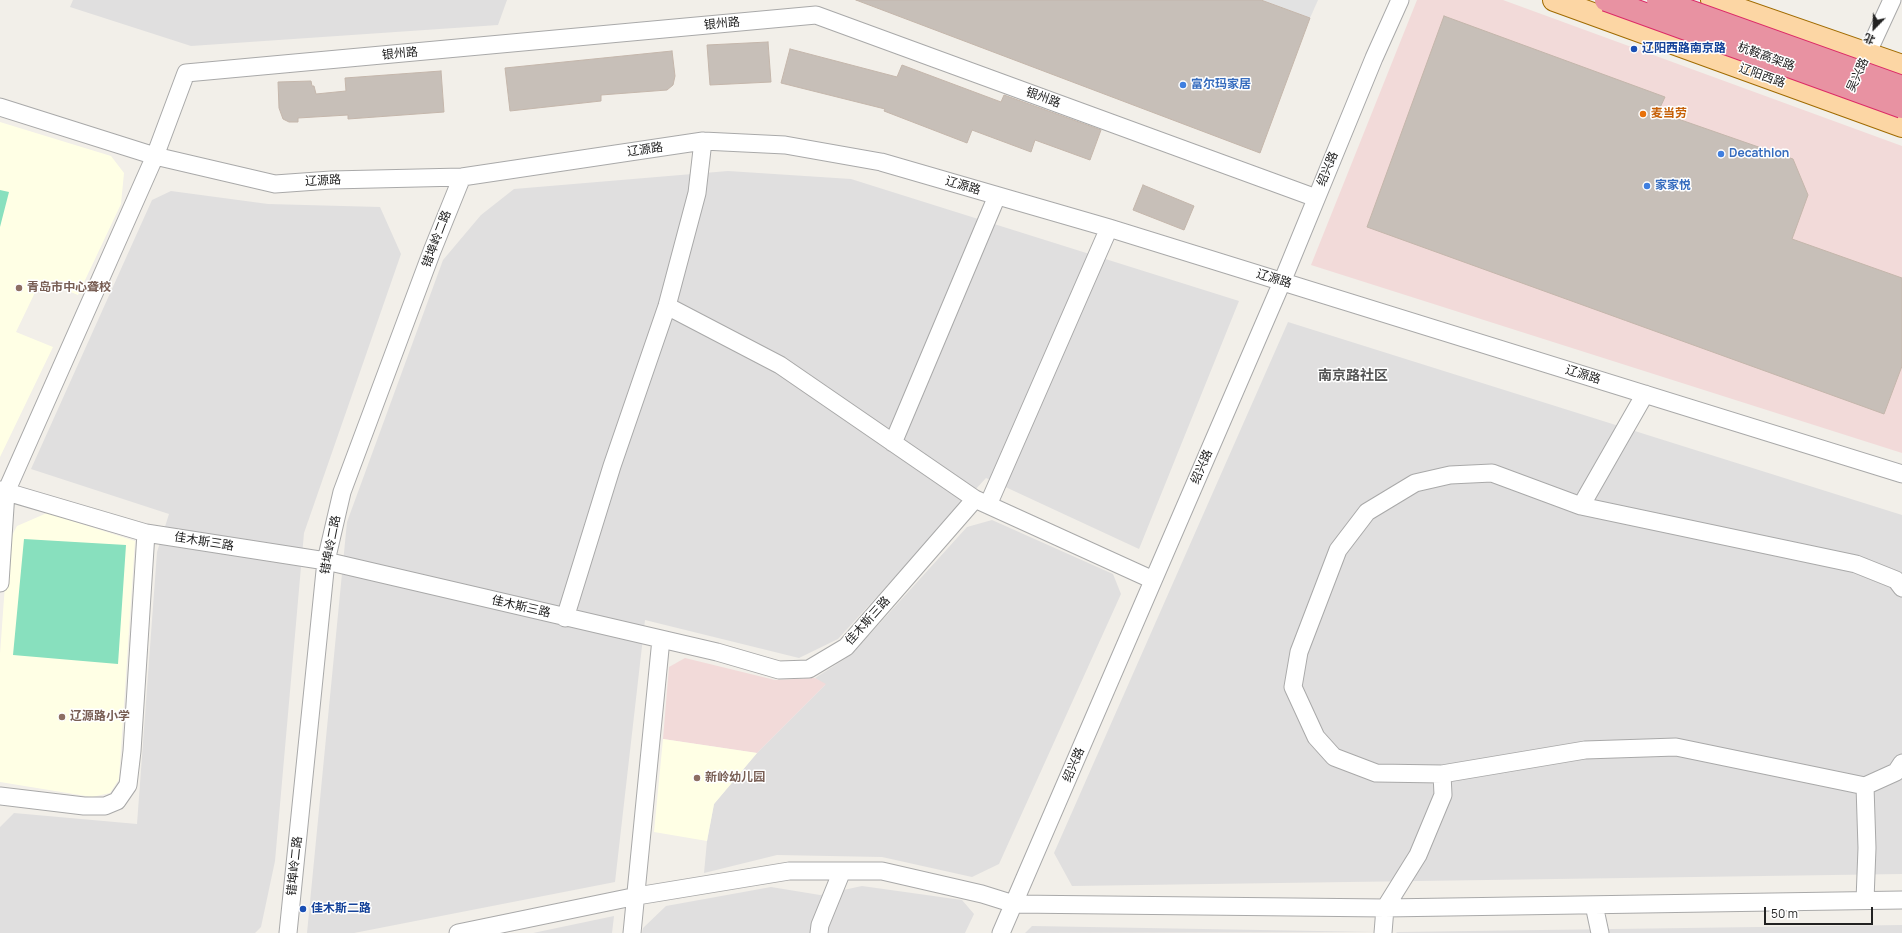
<!DOCTYPE html>
<html>
<head>
<meta charset="utf-8">
<style>
	body { margin:0 }
	#map { position:relative; width:1902px; height:933px; overflow:hidden; background:#f2efe9; font-family:Manrope,"Noto Sans SC",sans-serif }
	canvas { display:block }
	.north { position:absolute; left:1854px; top:8px; width:40px; height:40px; -webkit-text-stroke:3px #fff; paint-order:stroke; rotate:203deg; font-size:11px; font-weight:700; line-height:16px; text-align:center; color:#222 }
	.north::after { content:''; display:block; margin:auto; width:14px; height:18px; background:#222; clip-path:polygon(50% 0,100% 100%,50% 72%,0 100%) }
	.scale { position:absolute; left:1764px; top:907px; width:109px; height:18px; box-sizing:border-box; border:2px solid #222; border-top:0; padding-left:5px; font-size:12px; line-height:14px; white-space:nowrap; color:#222; -webkit-text-stroke:3px #fff; paint-order:stroke }
</style>
</head>
<body>
<div id="map">
<canvas width="1902" height="933"></canvas>
<div class="north">北</div>
<div class="scale">50 m</div>
</div>
<script>
const ctx = document.querySelector('canvas').getContext('2d');
ctx.lineJoin = 'round';
function fillPath(path, color) {
  ctx.fillStyle = color;
  ctx.fill(path, 'evenodd');
}
function shape(rows) {
  const path = new Path2D();
  for (const r of rows) {
    path.moveTo(r[0], r[1]);
    for (let i = 2; i < r.length; i += 2) path.lineTo(r[i], r[i + 1]);
  }
  return path;
}
function stroke(path, color, width, dash) {
  ctx.strokeStyle = color;
  ctx.lineWidth = width;
  ctx.lineCap = dash ? 'butt' : 'round';
  ctx.setLineDash(dash || []);
  ctx.stroke(path);
}
function label(font, color, halo, rows, align = 'center') {
  ctx.font = font + ' Manrope,"Noto Sans SC",sans-serif';
  ctx.lineWidth = 3;
  ctx.setLineDash([]);
  ctx.textBaseline = 'middle';
  ctx.strokeStyle = halo;
  ctx.fillStyle = color;
  for (const [text, x, y, turn = 0] of rows) {
    ctx.save();
    ctx.translate(x, y);
    ctx.rotate((+turn || 0) * Math.PI / 180);
    ctx.textAlign = isNaN(turn) ? turn : align;
    if (halo) ctx.strokeText(text, 0, 0);
    ctx.fillText(text, 0, 0);
    ctx.restore();
  }
}
const residential = shape([
	[73,0,507,0,498,25,191,46,70,7],
	[728,171,851,179,1239,301,1139,549,986,478,838,639,799,658,645,620,615,882,354,933,307,933,347,522,443,260,481,215,514,189],
	[171,191,268,204,380,207,401,254,304,533,275,861,261,927,255,933,0,933,0,827,14,813,137,824,157,552,169,514,31,469,152,200],
	[1288,322,1902,515,1902,874,1072,886,1054,853],
	[992,520,1113,574,1121,594,999,864,972,877,882,857,777,855,704,873,707,841,714,804,757,753,825,685,815,678,851,655,967,527],
	[862,886,962,900,974,914,965,933,642,933,643,928,666,906,771,887,820,895],
	[614,916,612,933,533,933],
	[1902,925,1902,933,1396,933,1397,932],
	[1032,926,1375,932,1025,933]
]);
const commercial = shape([
	[1417,0,1503,0,1902,146,1902,453,1311,265],
	[685,658,775,680,815,678,826,684,757,753,663,739,669,667]
]);
const education = shape([
	[0,122,111,156,124,173,121,204,78,295,41,280,16,332,53,347,0,457],
	[47,513,135,541,119,779,110,793,92,797,0,782,0,654,8,543,17,526],
	[663,739,757,753,714,804,707,841,654,832]
]);
const pitch = shape([
	[0,190,9,192,0,227],
	[24,539,126,545,118,664,13,655]
]);
const parking = shape([
	[1261,0,1318,0,1310,18]
]);
const building = shape([
	[856,0,1261,0,1310,18,1260,153,856,0],
	[1444,16,1665,97,1658,112,1793,159,1808,195,1792,239,1902,278,1902,366,1884,414,1367,227,1444,16],
	[768,42,771,82,710,85,707,45,768,42],
	[790,49,897,77,902,65,1001,102,1004,95,1101,130,1090,160,1035,140,1031,152,972,130,967,143,884,111,885,109,781,83,790,49],
	[672,51,675,76,673,85,667,90,601,95,601,101,510,111,505,68,672,51],
	[441,71,444,112,348,119,348,115,298,118,298,122,289,122,283,119,279,108,278,82,311,81,312,86,314,86,316,94,346,91,345,78,441,71],
	[1143,185,1194,206,1184,230,1133,210,1143,185]
]);
const minor = shape([
	[1862,65,1892,0],
	[0,107,155,156,275,184,331,180,462,177,703,141,785,145,881,162,1109,228,1902,474],
	[667,306,780,365,975,499,1153,580],
	[893,443,997,196],
	[0,490,146,533,326,561,717,652,779,670,809,669,846,647,975,499],
	[988,505,1109,228],
	[1581,506,1645,394],
	[0,583,6,492,155,156,186,73,816,15,1316,198],
	[1902,588,1896,580,1856,564,1581,506,1492,473,1450,475,1415,483,1367,512,1338,550,1299,652,1293,687,1316,737,1334,757,1376,773,1442,774,1585,750,1676,747,1865,786,1896,772,1902,763],
	[565,618,612,466,667,306,697,193,703,141],
	[0,796,84,806,105,806,117,801,128,785,132,751,146,533],
	[1865,900,1867,848,1865,786],
	[1594,905,1600,933],
	[288,933,326,561,342,492,432,251,462,177],
	[458,933,637,896,789,871,882,871,982,894,1014,904,1385,908,1902,900],
	[632,933,661,639],
	[819,933,820,925,842,871],
	[1001,933,1282,282,1374,58,1400,0],
	[1383,933,1385,908,1418,855,1443,795,1442,774]
]);
const major = shape([
	[1554,0,1902,126],
	[1712,0,1902,66]
]);
const highwayBridge = shape([
	[1606,0,1902,107],
	[1658,0,1902,87]
]);
const markers = [
	[1634,49,4,"#1a4fb4"],
	[1183,85,4,"#3f7fe0"],
	[1643,114,4,"#e8710a"],
	[1721,154,4,"#3f7fe0"],
	[1647,186,4,"#3f7fe0"],
	[19,288,4,"#8d6e63"],
	[62,717,4,"#8d6e63"],
	[697,778,4,"#8d6e63"],
	[303,909,4,"#1a4fb4"]
];
const streetNames = [
	["银州路",722,24,-5],
	["银州路",400,54,-5],
	["杭鞍高架路",1766,57,20],
	["吴兴路",1858,75,-66],
	["辽阳西路",1762,76,20],
	["银州路",1043,98,20],
	["辽源路",645,150,-8],
	["绍兴路",1328,169,-68],
	["辽源路",323,181,-3],
	["辽源路",963,186,16],
	["错埠岭二路",437,239,-69],
	["辽源路",1274,279,17],
	["辽源路",1583,375,17],
	["绍兴路",1202,467,-67],
	["佳木斯三路",204,542,9],
	["错埠岭二路",331,545,-79],
	["佳木斯三路",521,607,13],
	["佳木斯三路",868,621,-48],
	["绍兴路",1074,765,-67],
	["错埠岭二路",295,866,-84]
];
const transitNames = [
	["辽阳西路南京路",1642,49],
	["佳木斯二路",311,909]
];
const shopNames = [
	["富尔玛家居",1191,85],
	["Decathlon",1729,154],
	["家家悦",1655,186]
];
const foodNames = [
	["麦当劳",1651,114]
];
const educationNames = [
	["青岛市中心聋校",27,288],
	["辽源路小学",70,717],
	["新岭幼儿园",705,778]
];
const quarterNames = [
	["南京路社区",1353,376]
];
fillPath(residential, '#e0dfdf');
fillPath(commercial, '#f2dad9');
fillPath(education, '#ffffe5');
fillPath(pitch, '#88e0be');
fillPath(parking, '#e2e2e2');
fillPath(building, '#c7bfb8');
stroke(building, '#c4b6ab', 1);
stroke(minor, '#a9a9a9', 19);
stroke(major, '#a06b00', 24);
stroke(minor, '#fff', 17);
stroke(major, '#fcd6a4', 22);
stroke(highwayBridge, '#dc2a67', 24, []);
stroke(highwayBridge, '#e892a2', 22);
for (const [x, y, r, color] of markers) {
  const dot = new Path2D();
  dot.arc(x, y, r, 0, 2 * Math.PI);
  ctx.fillStyle = color;
  ctx.fill(dot);
  stroke(dot, '#fff', 1.5);
}
label('12px', '#222', '#fff', streetNames);
label('bold 12px', '#164399', '#fff', transitNames, 'left');
label('bold 12px', '#366cbe', '#fff', shopNames, 'left');
label('bold 12px', '#c56008', '#fff', foodNames, 'left');
label('bold 12px', '#785e54', '#fff', educationNames, 'left');
label('bold 14px', '#555', '#fff', quarterNames);
</script>
</body>
</html>
